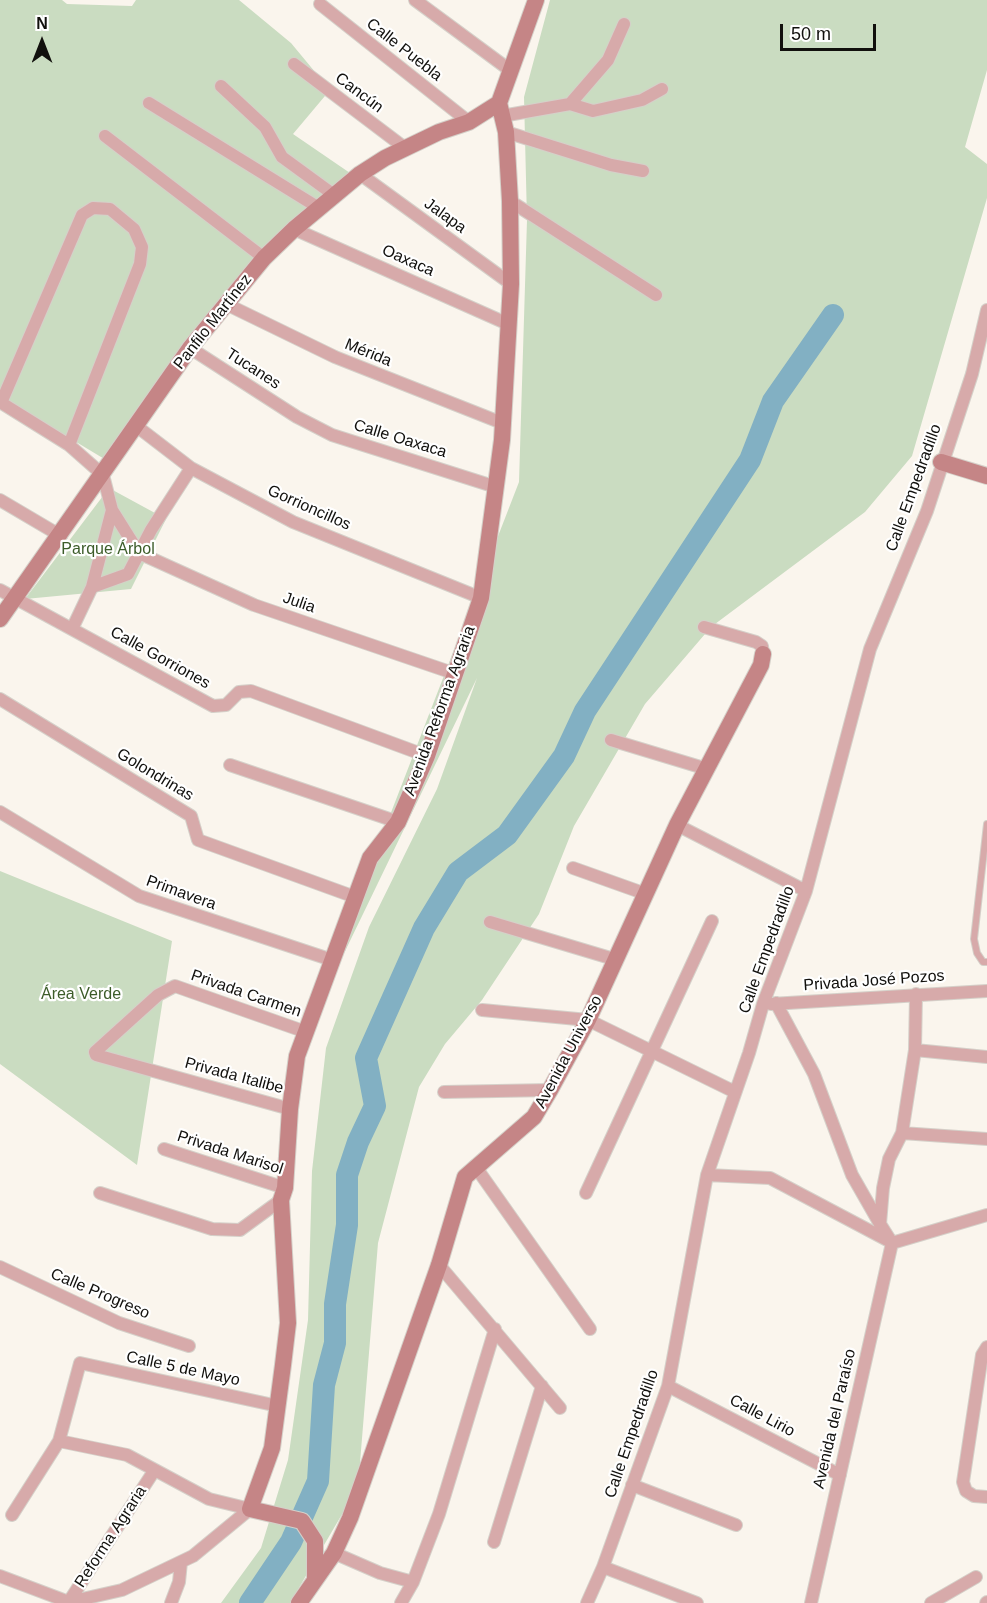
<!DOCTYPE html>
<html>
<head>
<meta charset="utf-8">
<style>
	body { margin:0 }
	#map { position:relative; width:987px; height:1603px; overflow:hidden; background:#faf5ed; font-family:Arial,sans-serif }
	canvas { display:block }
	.north { position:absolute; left:12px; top:12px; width:60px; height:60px; -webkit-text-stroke:4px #fff; paint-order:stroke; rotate:0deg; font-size:16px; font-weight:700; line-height:24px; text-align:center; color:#11100d }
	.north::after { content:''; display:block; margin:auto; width:21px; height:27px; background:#11100d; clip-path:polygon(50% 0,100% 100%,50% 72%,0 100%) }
	.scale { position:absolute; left:780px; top:24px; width:96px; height:27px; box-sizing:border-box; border:3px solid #11100d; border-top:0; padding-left:8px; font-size:18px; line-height:21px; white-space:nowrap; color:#11100d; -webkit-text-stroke:4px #fff; paint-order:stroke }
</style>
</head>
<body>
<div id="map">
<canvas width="987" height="1603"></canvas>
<div class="north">N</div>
<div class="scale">50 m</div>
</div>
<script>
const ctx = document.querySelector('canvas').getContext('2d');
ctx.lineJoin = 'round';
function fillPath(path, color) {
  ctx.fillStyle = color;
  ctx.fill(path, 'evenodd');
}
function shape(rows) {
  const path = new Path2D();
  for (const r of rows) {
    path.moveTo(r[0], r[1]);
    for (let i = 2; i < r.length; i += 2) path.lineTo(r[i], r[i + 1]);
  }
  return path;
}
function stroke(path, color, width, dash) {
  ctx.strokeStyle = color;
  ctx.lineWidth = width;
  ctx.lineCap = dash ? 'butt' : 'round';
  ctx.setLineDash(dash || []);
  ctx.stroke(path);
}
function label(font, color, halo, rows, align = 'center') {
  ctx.font = font + ' Arial,sans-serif';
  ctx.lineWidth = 4.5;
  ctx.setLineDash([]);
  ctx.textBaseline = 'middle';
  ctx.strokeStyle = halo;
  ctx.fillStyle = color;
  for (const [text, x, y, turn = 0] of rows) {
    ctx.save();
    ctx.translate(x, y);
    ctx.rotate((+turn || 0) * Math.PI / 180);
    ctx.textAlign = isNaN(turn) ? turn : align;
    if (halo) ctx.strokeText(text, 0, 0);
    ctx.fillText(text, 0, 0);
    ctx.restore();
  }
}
const green = shape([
	[0,0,62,0,67,4,132,6,136,0,239,0,291,43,330,90,293,134,350,173,293,220,106,460,0,396],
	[550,0,987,0,987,70,965,147,987,164,987,198,912,456,865,512,711,627,645,704,574,826,539,914,482,1000,445,1044,419,1087,378,1243,358,1487,290,1603,221,1603,261,1548,288,1460,308,1320,312,1171,326,1048,369,927,437,789,477,678,306,1032,519,482,527,220,524,97],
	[109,488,166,519,131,589,25,599],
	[0,871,172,941,137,1165,0,1064]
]);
const river = shape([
	[250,1603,291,1542,318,1481,324,1385,335,1343,335,1304,347,1225,347,1175,358,1142,375,1106,366,1058,424,928,458,872,507,835,564,756,585,711,750,460,773,401,833,315]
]);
const lane = shape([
	[987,824,974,939,977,953,983,962,987,962]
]);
const street = shape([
	[415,0,511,71],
	[320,4,469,122],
	[294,64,405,148],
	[221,86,265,127,282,157,334,195],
	[149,103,319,208],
	[570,104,593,111,642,100,662,89],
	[502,116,570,104,608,60,624,24],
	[506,132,611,165,643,171],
	[105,136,264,258],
	[360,174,511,284],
	[510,201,656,295],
	[294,229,508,324],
	[226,304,335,357,502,423],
	[190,348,297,417,332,435,496,487],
	[0,402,69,445,103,475,112,510,139,553,254,605,453,673],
	[1,403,82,215,93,208,110,209,134,229,142,247,140,264,69,445],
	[135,425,191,468,293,522,481,598],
	[0,500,61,536],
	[92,587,128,574,151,530,191,468],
	[0,590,213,706,226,705,239,692,251,691,427,756],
	[704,627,756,642,762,646,763,654],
	[72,629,92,587,112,510],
	[0,699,191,816,198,840,355,897],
	[611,740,707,769],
	[230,765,398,822],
	[0,812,139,896,332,960],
	[677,825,806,891],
	[573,868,646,894],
	[490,922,617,960],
	[776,1003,814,1074,852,1175,880,1224],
	[771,1004,987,991],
	[482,1010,588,1020,735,1092],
	[915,1050,987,1057],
	[444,1092,550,1090],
	[290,1109,96,1055,95,1052,158,995,175,986,306,1032],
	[902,1133,987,1139],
	[164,1149,285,1188],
	[475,1166,590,1329],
	[707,1175,770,1178,891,1242],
	[100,1193,212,1229,240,1230,281,1200],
	[586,1193,712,921],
	[892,1243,880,1224,883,1188,889,1159,902,1133,915,1050,916,994],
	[892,1243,987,1215],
	[439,1265,560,1408],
	[0,1267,119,1323,189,1346],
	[987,1347,982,1355,963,1482,966,1491,974,1496,987,1497],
	[668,1386,840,1475],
	[59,1441,127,1455,209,1499,250,1509],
	[632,1485,736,1525],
	[12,1515,59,1441,80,1363,278,1406],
	[494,1542,542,1386],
	[334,1553,380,1573,413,1582],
	[603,1567,697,1603],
	[0,1576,69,1602],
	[69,1602,122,1590,193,1556,250,1509],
	[68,1603,154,1471],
	[171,1603,179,1582,181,1562],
	[401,1603,413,1582,439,1514,495,1329],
	[587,1603,603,1567,668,1386,707,1175,749,1053,763,1004,806,891,870,649,927,511,972,374,987,310],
	[811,1603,892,1243],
	[931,1603,976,1577],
	[986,1603,987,1602]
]);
const secondary = shape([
	[941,462,987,476],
	[0,619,190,348,264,258,294,229,360,174,385,158,439,132,469,122,499,103],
	[315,1579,315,1541,302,1521,250,1509,272,1448,283,1365,288,1323,281,1200,285,1188,290,1109,297,1056,370,858,398,822,427,756,481,598,502,440,511,284,510,201,506,132,499,103,536,0],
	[299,1603,334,1553,350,1518,439,1265,465,1177,534,1117,550,1090,588,1020,677,825,761,665,763,654]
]);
const streetNames = [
	["Calle Puebla",404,50,38],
	["Cancún",359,93,37],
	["Jalapa",445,216,36],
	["Oaxaca",408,261,24],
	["Panfilo Martínez",213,322,-52],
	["Mérida",368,353,22],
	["Tucanes",253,369,33],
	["Calle Oaxaca",400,439,17],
	["Calle Empedradillo",914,488,-70],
	["Gorrioncillos",309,508,24],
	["Julia",299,603,19],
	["Calle Gorriones",160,658,29],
	["Avenida Reforma Agraria",440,711,-70],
	["Golondrinas",155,775,31],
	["Primavera",181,893,20],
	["Calle Empedradillo",767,950,-70],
	["Privada José Pozos",874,981,-4],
	["Privada Carmen",246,994,19],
	["Avenida Universo",569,1052,-62],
	["Privada Italibe",234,1076,15],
	["Privada Marisol",230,1153,18],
	["Calle Progreso",100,1294,23],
	["Calle 5 de Mayo",183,1369,12],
	["Calle Lirio",762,1416,28],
	["Avenida del Paraíso",835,1419,-77],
	["Calle Empedradillo",632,1434,-71],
	["Reforma Agraria",111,1537,-57]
];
const parkNames = [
	["Parque Árbol",108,550],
	["Área Verde",81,995]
];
fillPath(green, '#cadcc1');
stroke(river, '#82b0c3', 22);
stroke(lane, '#d5d0c9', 8);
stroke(street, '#d5d0c9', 14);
stroke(secondary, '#d5d0c9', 18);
stroke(lane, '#d7aaaa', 6);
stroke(street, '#d7aaaa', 12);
stroke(secondary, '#c58586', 16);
label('16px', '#11100d', '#fff', streetNames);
label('16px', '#3c5c29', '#fff', parkNames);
</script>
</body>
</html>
